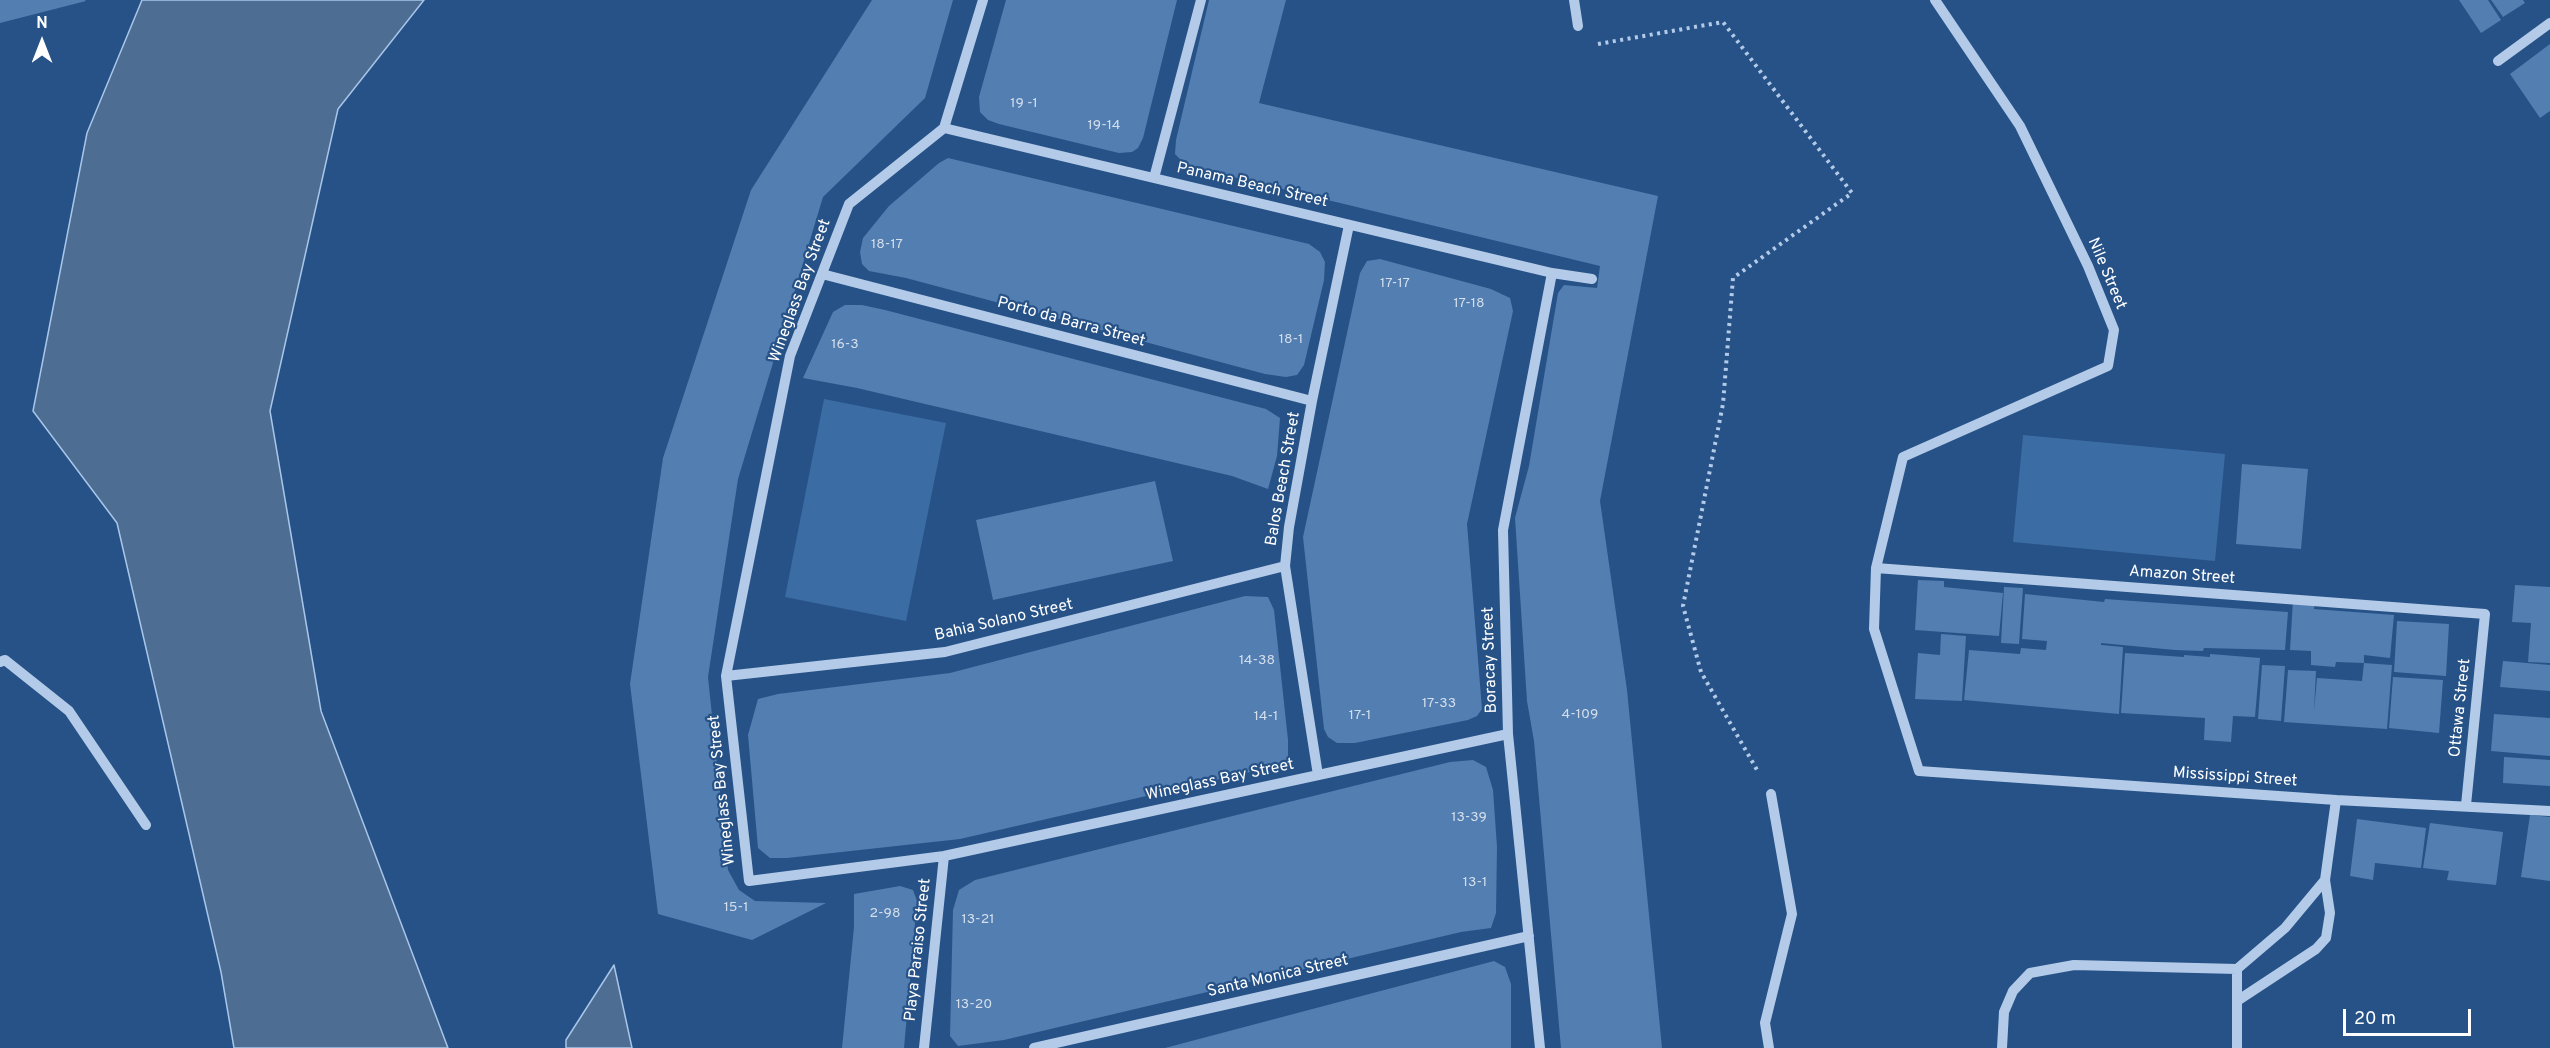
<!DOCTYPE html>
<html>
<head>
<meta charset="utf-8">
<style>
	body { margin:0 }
	#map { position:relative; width:2550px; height:1048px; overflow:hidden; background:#275287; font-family:Overpass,sans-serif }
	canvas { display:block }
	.north { position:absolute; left:12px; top:12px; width:60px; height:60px; -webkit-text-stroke:4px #275287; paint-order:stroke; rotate:0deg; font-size:16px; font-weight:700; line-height:24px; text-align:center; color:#fff }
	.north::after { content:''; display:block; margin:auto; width:21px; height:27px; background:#fff; clip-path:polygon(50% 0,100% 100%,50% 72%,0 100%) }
	.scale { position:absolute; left:2343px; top:1009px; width:128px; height:27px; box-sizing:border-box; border:3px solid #fff; border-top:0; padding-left:8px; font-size:18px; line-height:21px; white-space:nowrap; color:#fff; -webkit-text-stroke:4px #275287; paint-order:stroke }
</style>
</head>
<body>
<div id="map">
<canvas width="2550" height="1048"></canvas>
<div class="north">N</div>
<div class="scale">20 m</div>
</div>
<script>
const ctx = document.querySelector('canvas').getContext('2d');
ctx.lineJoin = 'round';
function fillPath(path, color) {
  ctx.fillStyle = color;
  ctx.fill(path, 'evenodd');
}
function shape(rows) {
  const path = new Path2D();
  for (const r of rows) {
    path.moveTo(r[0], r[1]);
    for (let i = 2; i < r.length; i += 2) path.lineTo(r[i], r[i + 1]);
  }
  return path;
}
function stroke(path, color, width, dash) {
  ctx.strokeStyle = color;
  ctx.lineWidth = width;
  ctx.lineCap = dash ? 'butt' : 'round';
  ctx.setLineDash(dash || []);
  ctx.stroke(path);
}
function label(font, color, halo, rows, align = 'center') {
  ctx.font = font + ' Overpass,sans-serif';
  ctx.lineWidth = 4.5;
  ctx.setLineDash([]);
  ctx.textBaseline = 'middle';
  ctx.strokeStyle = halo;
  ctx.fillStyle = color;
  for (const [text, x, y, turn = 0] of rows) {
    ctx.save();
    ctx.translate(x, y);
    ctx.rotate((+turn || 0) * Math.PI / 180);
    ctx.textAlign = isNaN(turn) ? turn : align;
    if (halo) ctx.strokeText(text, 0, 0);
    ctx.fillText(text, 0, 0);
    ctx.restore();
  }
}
const green = shape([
	[824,399,946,423,906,621,785,597],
	[2023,435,2225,454,2215,561,2013,542]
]);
const water = shape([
	[142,0,424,0,338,109,270,411,321,711,448,1048,234,1048,221,972,117,523,33,411,87,133,142,0],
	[614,965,632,1048,566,1048,566,1040,614,965]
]);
const building = shape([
	[0,0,85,0,86,1,0,23],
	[872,0,953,0,925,98,823,197,738,479,708,677,728,870,739,890,755,901,826,903,752,940,658,914,630,684,663,458,751,190],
	[1006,0,1177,0,1143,138,1138,148,1132,152,1119,153,999,124,988,120,980,112,979,97],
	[1209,0,1286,0,1259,103,1658,196,1600,501,1627,690,1662,1048,1561,1048,1534,741,1527,701,1515,518,1529,466,1558,293,1564,285,1597,288,1600,266,1241,179,1193,167,1181,160,1175,154,1176,140],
	[2459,0,2488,0,2501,20,2481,33],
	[2491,0,2523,0,2525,3,2503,17],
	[2550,44,2550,111,2540,118,2510,74],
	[948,158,1309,244,1320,252,1325,262,1324,280,1304,365,1297,375,1286,377,1265,374,906,278,869,271,862,264,860,252,863,238,889,206,939,163],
	[1380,259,1491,289,1510,298,1513,311,1467,524,1482,709,1477,716,1468,720,1355,743,1337,743,1328,737,1324,729,1303,537,1360,273,1367,261],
	[845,305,862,305,885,310,1266,409,1280,418,1277,456,1268,489,1232,476,857,388,803,378,833,312],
	[2242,464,2308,469,2301,549,2236,544],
	[1155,481,1173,561,993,600,976,520],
	[1918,580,1944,581,1944,587,2003,593,1999,636,1915,630],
	[2515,585,2550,587,2550,663,2528,662,2531,623,2512,622],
	[2004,587,2023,588,2019,644,2001,643],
	[2025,594,2104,602,2105,599,2288,612,2285,650,2204,648,2203,651,2175,650,2101,643,2101,645,2091,644,2123,647,2119,714,1964,700,1969,650,2020,654,2021,648,2046,650,2047,641,2022,639],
	[1245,596,1268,597,1274,610,1288,740,1288,760,1278,768,1259,770,960,839,787,858,770,858,758,848,748,735,758,699,778,694,950,673],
	[2293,600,2315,601,2314,609,2394,615,2390,658,2364,655,2364,663,2336,662,2335,667,2311,665,2311,651,2290,650],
	[2397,621,2449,624,2446,676,2394,672],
	[1941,634,1966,636,1962,701,1915,699,1918,653,1940,655],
	[2125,653,2184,657,2184,655,2210,657,2210,654,2260,658,2255,717,2233,716,2231,742,2204,740,2205,718,2121,713],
	[2503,661,2550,665,2550,691,2500,687],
	[2364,663,2392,665,2387,729,2284,722,2288,670,2316,671,2314,711,2317,678,2362,681],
	[2262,665,2285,666,2281,721,2258,719],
	[2393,677,2443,680,2439,733,2389,728],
	[2494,714,2550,718,2550,756,2491,751],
	[2504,757,2550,760,2550,786,2503,783],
	[1473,760,1486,767,1493,790,1497,847,1496,913,1491,928,1461,932,1004,1040,958,1046,950,1036,953,910,959,890,975,880,1450,762],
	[2530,815,2550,817,2550,881,2521,877],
	[2357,819,2426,828,2421,868,2375,863,2373,880,2350,876],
	[2430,823,2503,832,2496,885,2447,880,2449,871,2423,868],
	[900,886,913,890,917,901,904,1048,842,1048,854,927,854,894],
	[1494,961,1505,967,1511,984,1511,1048,1165,1048]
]);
const path = shape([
	[1598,44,1723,22,1852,193,1733,278,1723,404,1683,606,1701,672,1757,770]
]);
const minor = shape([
	[1574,0,1578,26],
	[1935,0,2020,126,2088,266,2114,330,2108,366,1903,457,1876,568,1874,629,1919,771,2336,800,2550,811],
	[2498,61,2550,23],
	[944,128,849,204,790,356,726,676,749,881,944,856,1508,734],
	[944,128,1552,273,1592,279],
	[944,128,983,0],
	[1154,178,1201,0],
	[822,274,1312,401],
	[1876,568,2485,614,2466,805],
	[0,662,5,660,69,711,146,825],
	[726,676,945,652,1285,566],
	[1318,775,1285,566,1289,527,1312,401,1349,225],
	[2237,969,2237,1048],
	[2237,1001,2316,949,2326,938,2330,913,2325,880],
	[924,1048,944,856],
	[1034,1048,1529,936],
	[1540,1048,1508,734,1503,530,1552,273],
	[1769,1048,1765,1023,1792,914,1771,794],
	[2002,1048,2004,1012,2013,991,2030,973,2074,965,2237,969,2285,928,2325,880,2336,800]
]);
const numberNames = [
	["19 -1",1024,104],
	["19-14",1104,126],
	["18-17",887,245],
	["17-17",1395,284],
	["17-18",1469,304],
	["18-1",1291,340],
	["16-3",845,345],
	["14-38",1257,661],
	["17-33",1439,704],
	["4-109",1580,715],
	["17-1",1360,716],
	["14-1",1266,717],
	["13-39",1469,818],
	["13-1",1475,883],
	["15-1",736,908],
	["2-98",885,914],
	["13-21",978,920],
	["13-20",974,1005]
];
const streetNames = [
	["Panama Beach Street",1252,186,13],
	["Nile Street",2106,274,67],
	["Wineglass Bay Street",801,291,-70],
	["Porto da Barra Street",1071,323,15],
	["Balos Beach Street",1284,479,-80],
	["Amazon Street",2182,576,4],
	["Bahia Solano Street",1004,621,-13],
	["Boracay Street",1491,660,-92],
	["Ottawa Street",2461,708,-84],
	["Mississippi Street",2235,778,4],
	["Wineglass Bay Street",1220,781,-12],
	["Wineglass Bay Street",723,790,-96],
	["Playa Paraiso Street",919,950,-84],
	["Santa Monica Street",1278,977,-13]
];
fillPath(green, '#3b6ca4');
fillPath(water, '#4e6d93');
stroke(water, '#a7c6e9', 1.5);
fillPath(building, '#537eb1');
stroke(path, '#b3cbe8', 4, [3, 4.5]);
stroke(minor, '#b3cbe8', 10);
label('14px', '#d4dfec', null, numberNames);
label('16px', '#fff', '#275287', streetNames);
</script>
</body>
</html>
